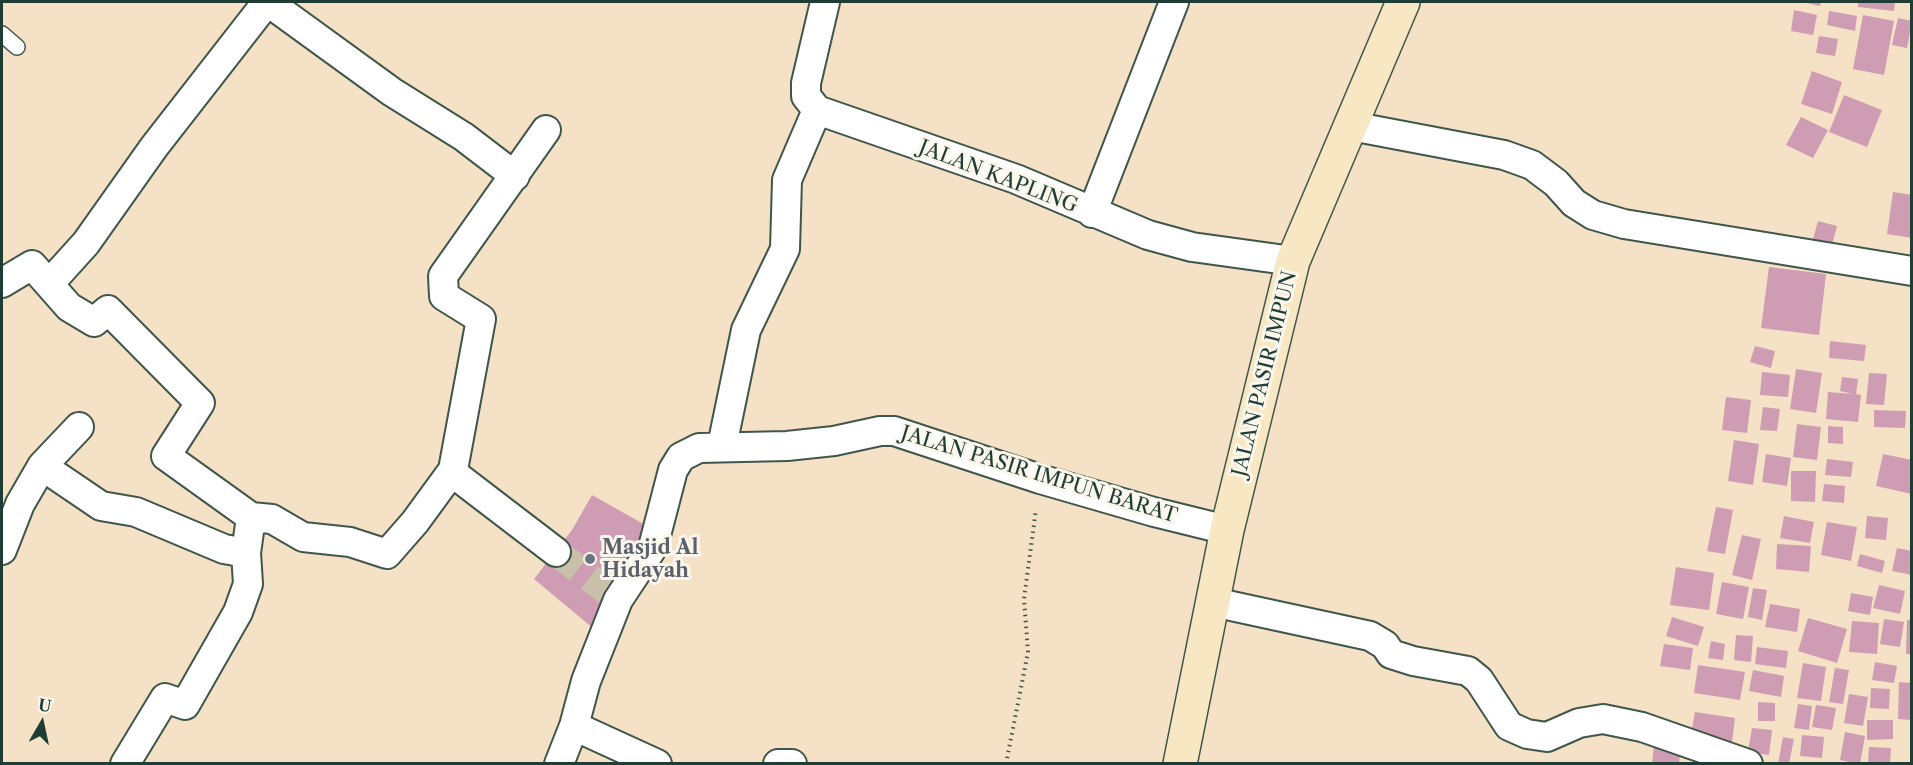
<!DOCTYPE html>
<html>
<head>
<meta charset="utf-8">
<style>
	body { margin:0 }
	#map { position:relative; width:1913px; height:765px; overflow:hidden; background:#f4e1c6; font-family:"Libre Caslon Text",serif }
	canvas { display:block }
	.frame { position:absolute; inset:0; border:3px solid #1f3d34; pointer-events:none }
	.north { position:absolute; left:12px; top:693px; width:60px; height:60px; -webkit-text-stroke:4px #fbf7ec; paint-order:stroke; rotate:9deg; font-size:16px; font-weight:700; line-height:24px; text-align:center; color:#1f3d34 }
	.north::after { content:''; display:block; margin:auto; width:21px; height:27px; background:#1f3d34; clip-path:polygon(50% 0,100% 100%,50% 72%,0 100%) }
</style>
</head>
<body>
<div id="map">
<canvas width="1913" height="765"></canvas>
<div class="frame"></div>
<div class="north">U</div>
</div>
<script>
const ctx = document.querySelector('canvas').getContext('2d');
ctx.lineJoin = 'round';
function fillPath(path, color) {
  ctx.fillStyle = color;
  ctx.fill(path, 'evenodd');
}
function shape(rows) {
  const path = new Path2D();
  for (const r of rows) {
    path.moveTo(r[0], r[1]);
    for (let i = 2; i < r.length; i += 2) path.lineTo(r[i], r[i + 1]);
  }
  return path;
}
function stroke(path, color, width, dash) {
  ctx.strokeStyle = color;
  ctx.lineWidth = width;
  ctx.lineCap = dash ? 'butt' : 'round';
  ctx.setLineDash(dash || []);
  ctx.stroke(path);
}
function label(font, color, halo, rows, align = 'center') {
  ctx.font = font + ' "Libre Caslon Text",serif';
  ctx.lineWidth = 6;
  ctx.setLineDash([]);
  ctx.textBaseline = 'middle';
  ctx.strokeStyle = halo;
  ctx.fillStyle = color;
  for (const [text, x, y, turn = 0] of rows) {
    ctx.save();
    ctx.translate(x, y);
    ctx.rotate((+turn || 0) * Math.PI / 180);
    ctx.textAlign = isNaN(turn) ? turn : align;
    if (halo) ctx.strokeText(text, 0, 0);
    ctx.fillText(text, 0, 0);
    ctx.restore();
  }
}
const building = shape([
	[1802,2,1821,2,1820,6],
	[1858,2,1895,2,1894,11,1858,7],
	[1794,10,1817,15,1813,35,1791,31],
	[1829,11,1857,16,1855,31,1827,25],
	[1863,15,1894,21,1884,75,1853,69],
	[1898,18,1912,21,1907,48,1892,45],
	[1819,36,1838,39,1835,56,1816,53],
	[1812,71,1842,82,1832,114,1801,104],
	[1844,95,1882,110,1867,147,1829,132],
	[1801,117,1828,130,1813,158,1786,145],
	[1893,192,1912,195,1912,238,1887,234],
	[1818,221,1837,226,1832,245,1813,239],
	[1769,267,1826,274,1819,335,1761,328],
	[1830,341,1866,345,1864,361,1829,358],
	[1755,346,1775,351,1771,368,1750,362],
	[1796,369,1822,373,1816,413,1790,409],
	[1762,372,1790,375,1788,397,1760,395],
	[1869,373,1887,374,1884,405,1866,404],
	[1842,377,1858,379,1856,394,1861,395,1858,422,1826,419,1828,392,1853,394,1840,391],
	[1726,397,1751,400,1747,433,1722,430],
	[1763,407,1780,409,1777,431,1760,430],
	[1874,410,1906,411,1905,428,1874,427],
	[1797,424,1821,427,1817,460,1793,457],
	[1828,426,1843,427,1843,444,1828,443],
	[1734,440,1759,444,1753,485,1728,481],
	[1766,454,1791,458,1787,486,1762,482],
	[1883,454,1912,460,1912,494,1876,486],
	[1827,459,1853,462,1851,477,1825,475],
	[1791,471,1816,471,1815,502,1791,501],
	[1824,484,1845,486,1844,503,1822,501],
	[592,495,647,526,594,629,534,579,572,530],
	[1716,507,1733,510,1725,554,1707,551],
	[1784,516,1814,522,1810,543,1780,538],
	[1867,516,1888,518,1886,540,1865,538],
	[1827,522,1857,527,1851,561,1821,555],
	[1742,535,1761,539,1752,580,1732,575],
	[1777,544,1811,546,1809,572,1776,569],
	[1897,548,1912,551,1912,575,1892,571],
	[1860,554,1885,561,1882,573,1857,566],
	[1676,567,1714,573,1709,610,1670,605],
	[1722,582,1749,587,1743,619,1716,614],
	[1879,585,1905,591,1900,614,1873,608],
	[1753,588,1767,590,1762,620,1748,617],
	[1851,593,1873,597,1870,615,1848,611],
	[1770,604,1800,609,1797,632,1765,627],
	[1672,617,1704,627,1698,646,1666,636],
	[1808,618,1847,629,1837,663,1798,651],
	[1884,619,1904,622,1900,647,1880,644],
	[1907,620,1912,620,1912,654,1906,654],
	[1852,621,1879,623,1877,654,1849,652],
	[1736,635,1753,636,1751,662,1734,660],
	[1711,641,1725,644,1723,660,1708,658],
	[1664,644,1693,648,1690,670,1660,666],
	[1757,647,1788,651,1786,668,1755,664],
	[1875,662,1897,666,1894,683,1872,680],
	[1803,663,1826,667,1821,701,1797,698],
	[1698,665,1745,672,1740,700,1694,693],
	[1835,668,1849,670,1843,704,1829,702],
	[1753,670,1784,676,1781,697,1749,691],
	[1899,682,1912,683,1912,720,1898,719],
	[1871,688,1890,689,1889,709,1870,708],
	[1849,694,1868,697,1863,726,1844,723],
	[1758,702,1775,703,1775,721,1758,721],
	[1798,704,1812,706,1809,730,1794,728],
	[1816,705,1836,708,1832,730,1812,727],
	[1695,712,1735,718,1732,742,1691,735],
	[1867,720,1893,720,1893,739,1867,740],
	[1752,728,1772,730,1769,755,1748,752],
	[1845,732,1865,736,1860,764,1840,760],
	[1802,735,1824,737,1822,758,1800,756],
	[1783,737,1794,739,1789,764,1778,764],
	[1654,744,1681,747,1679,764,1652,764],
	[1869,747,1891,748,1890,764,1868,763]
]);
const streetTunnel = shape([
	[556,552,607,591]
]);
const path = shape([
	[1006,764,1028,652,1024,599,1036,509]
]);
const lane = shape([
	[2,34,17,47]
]);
const street = shape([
	[268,2,392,92,464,137,515,176],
	[825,2,806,83,806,96,817,110,1016,179,1148,235,1192,247,1293,261],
	[1351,126,1504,155,1532,165,1556,183,1574,203,1593,215,1624,224,1912,271],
	[546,130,443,276,444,296,481,319,453,470,458,477,556,552],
	[1092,213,1174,2],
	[2,283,32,265,69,307,94,322,108,310,200,403,166,456,251,517,272,519,303,537,350,542,387,554,415,522,453,470],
	[49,284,86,243,154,147,267,2],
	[722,446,746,330,785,249,787,180,817,110],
	[42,466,101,506,136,512,224,549,246,553],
	[2,550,20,504,42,466,79,427],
	[1213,602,1370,636,1385,645,1391,654,1413,661,1468,671,1479,680,1509,726,1527,734,1547,737,1579,723,1603,719,1642,727,1748,764],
	[574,726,657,764],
	[125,764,165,698,185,705,238,612,248,584,246,553,251,517],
	[559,764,574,726,586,681,618,600,653,547,673,470,681,457,699,448,787,446,834,441,880,431,894,431,1040,479,1154,512,1227,530],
	[778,764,792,764]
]);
const secondary = shape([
	[1180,764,1227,530,1293,261,1403,2]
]);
const markers = [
	[590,559,6,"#6b7280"]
];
const streetNames = [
	["JALAN KAPLING",998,177,21],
	["JALAN PASIR IMPUN",1265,374,-76],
	["JALAN PASIR IMPUN BARAT",1039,475,17]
];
const worshipNames = [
	["Masjid Al",602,548],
	["Hidayah",602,571]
];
fillPath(building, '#cf9db3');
stroke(streetTunnel, '#c9c0a9', 28, [28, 14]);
stroke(lane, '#3f564a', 18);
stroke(street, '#3f564a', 32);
stroke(secondary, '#3f564a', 36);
stroke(path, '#3f564a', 4, [1.5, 4.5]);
stroke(lane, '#fff', 15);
stroke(street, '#fff', 28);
stroke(secondary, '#f8e7c3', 33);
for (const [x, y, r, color] of markers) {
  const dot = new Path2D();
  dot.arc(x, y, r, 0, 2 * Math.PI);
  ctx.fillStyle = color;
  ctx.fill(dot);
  stroke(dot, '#fbf7ec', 2);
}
label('20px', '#1f3d34', '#fbf7ec', streetNames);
label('bold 20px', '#5b616d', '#fbf7ec', worshipNames, 'left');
</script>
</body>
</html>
